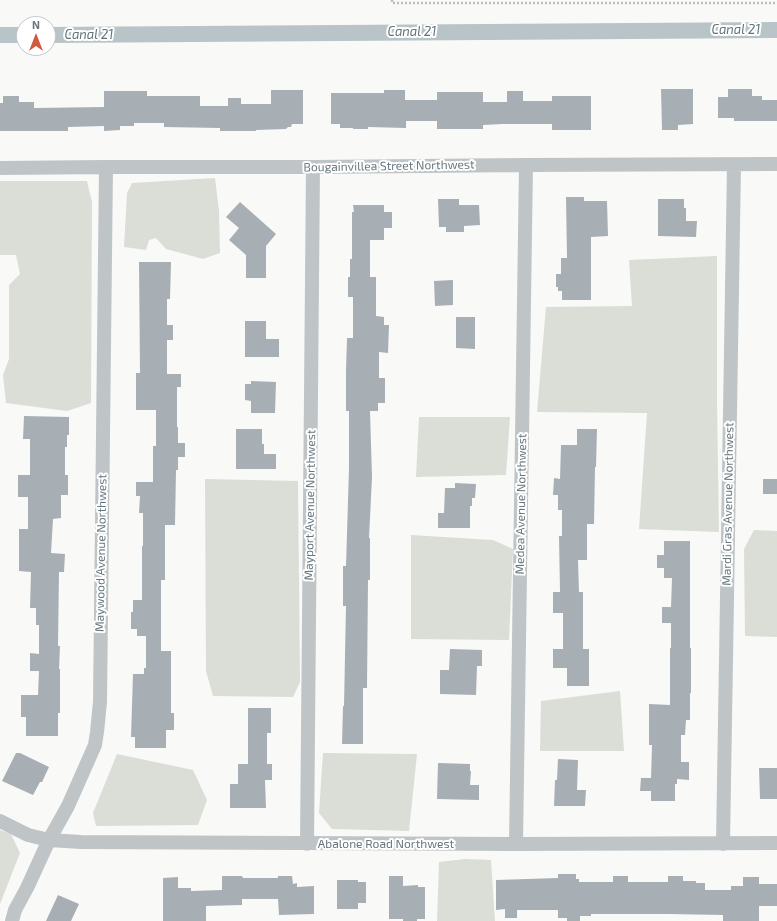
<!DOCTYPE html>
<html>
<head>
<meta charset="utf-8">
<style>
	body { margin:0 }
	#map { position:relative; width:777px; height:921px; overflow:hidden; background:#f9f9f8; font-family:"Exo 2",sans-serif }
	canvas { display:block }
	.north { position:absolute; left:16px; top:16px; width:40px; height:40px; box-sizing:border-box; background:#fff; border:1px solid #c2c9cc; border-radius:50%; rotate:0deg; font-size:11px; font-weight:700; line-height:16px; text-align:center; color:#67777f }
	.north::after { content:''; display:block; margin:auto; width:14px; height:18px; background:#d15940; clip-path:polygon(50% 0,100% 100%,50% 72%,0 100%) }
</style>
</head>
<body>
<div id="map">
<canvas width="777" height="921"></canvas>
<div class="north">N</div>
</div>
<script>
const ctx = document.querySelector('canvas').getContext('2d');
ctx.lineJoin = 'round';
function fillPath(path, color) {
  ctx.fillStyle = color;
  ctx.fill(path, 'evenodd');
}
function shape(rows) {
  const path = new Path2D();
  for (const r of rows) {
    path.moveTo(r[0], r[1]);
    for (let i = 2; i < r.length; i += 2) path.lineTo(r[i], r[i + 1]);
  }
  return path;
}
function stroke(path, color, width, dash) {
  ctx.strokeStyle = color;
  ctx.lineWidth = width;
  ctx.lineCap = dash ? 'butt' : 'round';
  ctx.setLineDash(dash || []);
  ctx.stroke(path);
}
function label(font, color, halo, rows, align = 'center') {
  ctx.font = font + ' "Exo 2",sans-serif';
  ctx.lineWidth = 4;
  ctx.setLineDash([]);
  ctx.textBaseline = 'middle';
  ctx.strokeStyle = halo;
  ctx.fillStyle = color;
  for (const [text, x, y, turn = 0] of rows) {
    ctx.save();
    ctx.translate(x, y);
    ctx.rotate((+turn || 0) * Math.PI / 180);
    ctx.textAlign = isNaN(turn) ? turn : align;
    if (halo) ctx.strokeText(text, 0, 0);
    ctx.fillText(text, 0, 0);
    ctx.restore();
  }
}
const green = shape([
	[215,178,219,211,220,253,203,259,166,249,156,238,149,240,146,250,124,247,127,193,132,183],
	[0,181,87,181,92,202,91,403,67,411,6,403,3,375,9,359,9,285,20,274,16,255,0,255],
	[717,256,717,401,719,532,639,529,647,413,537,412,546,307,632,306,629,260],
	[419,417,510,417,506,475,416,477],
	[205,479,298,481,300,682,293,697,213,696,206,671],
	[754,530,777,531,777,637,745,636,744,549],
	[411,535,493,540,513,549,509,640,411,639],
	[620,691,624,751,540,751,541,701],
	[323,753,417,754,409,831,332,829,319,813],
	[117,754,193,770,207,800,198,825,96,826,93,813],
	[0,830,11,834,20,853,0,904],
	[465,859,491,860,495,921,437,921,439,862]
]);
const canal = shape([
	[0,35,24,35],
	[48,35,777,30]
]);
const building = shape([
	[661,89,693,89,693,124,678,125,678,130,662,130],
	[728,89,752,89,752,96,762,96,762,100,777,100,777,121,734,121,734,118,718,118,718,97,728,97],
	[271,90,303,90,303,124,292,124,291,127,288,127,286,129,256,130,256,131,220,131,220,128,164,127,164,123,134,123,134,126,120,126,120,130,104,131,104,126,68,127,68,131,0,131,0,103,3,103,3,96,19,96,19,102,34,102,34,108,104,107,104,91,147,91,147,96,200,96,200,106,228,106,228,98,241,98,241,104,271,104],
	[384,90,405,90,405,100,437,100,437,92,483,92,483,102,507,102,507,91,523,91,523,101,552,101,552,96,591,96,591,130,552,130,552,124,502,124,483,125,483,129,437,129,437,121,406,121,406,128,368,127,368,129,353,129,353,128,340,128,340,124,331,124,331,93,384,93],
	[566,197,584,197,584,201,607,201,608,236,591,237,591,300,562,300,562,291,558,291,558,287,556,287,556,274,561,274,561,258,567,258],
	[438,199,459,199,459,205,479,205,480,225,464,226,464,232,446,232,446,227,439,227],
	[658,199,684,199,684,208,686,208,686,221,697,221,696,237,658,236],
	[240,202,276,234,266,246,266,278,246,278,246,255,229,240,239,228,226,217],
	[353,205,384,205,384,212,392,212,392,228,384,228,384,240,370,240,370,277,376,277,376,316,384,317,384,325,389,325,388,353,379,352,379,378,385,378,385,403,378,403,378,411,370,411,372,477,369,538,370,538,370,580,368,580,367,688,363,688,363,744,342,744,343,706,344,706,346,606,343,606,343,566,346,566,349,468,349,411,346,411,346,371,347,338,353,338,353,297,348,297,348,277,350,277,350,259,352,259,352,212,354,212],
	[139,262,171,262,170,299,167,299,167,325,173,325,173,340,167,340,167,374,181,374,181,387,177,387,177,427,178,427,178,443,185,443,185,457,178,457,178,470,176,470,175,525,165,525,165,580,161,580,161,651,171,651,171,713,174,713,174,730,166,730,166,748,135,748,135,737,131,737,133,674,144,674,144,668,146,668,146,636,137,636,137,629,131,629,131,612,133,612,133,600,142,600,142,546,143,546,143,513,139,513,140,496,136,496,136,482,153,482,153,446,156,446,156,410,136,410,136,373,140,373],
	[453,280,453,305,435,306,434,281],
	[456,317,475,317,475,349,456,348],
	[245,321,266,321,266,339,279,339,279,357,245,357],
	[251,381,276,382,275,413,251,413,251,401,245,400,245,384,251,384],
	[24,416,69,417,69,435,67,435,67,447,65,447,65,475,68,475,68,495,61,495,61,518,53,519,51,553,65,554,64,572,59,572,58,646,60,646,59,669,60,669,60,713,58,713,58,736,26,736,26,717,21,717,21,695,38,695,39,671,30,671,30,653,39,654,39,625,36,625,36,608,30,608,31,572,19,571,19,529,28,529,28,497,18,497,18,475,30,475,30,439,23,439],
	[236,429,262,429,262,444,264,444,264,454,276,454,276,469,236,469],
	[577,429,597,429,596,467,595,467,594,524,587,524,587,560,578,560,579,592,583,592,583,649,589,649,589,686,567,686,567,668,553,668,553,649,563,649,563,613,553,613,553,592,560,592,559,536,562,536,562,510,558,510,558,495,553,495,554,478,560,479,561,445,577,445],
	[763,479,777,479,777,494,763,494],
	[455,483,476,484,475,498,472,498,472,506,470,506,470,528,438,528,438,513,444,513,445,488,455,488],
	[664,541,690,541,690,648,691,648,691,693,690,693,690,720,686,720,685,735,681,735,681,762,689,762,689,780,677,779,677,784,675,784,675,801,651,801,651,791,640,791,641,778,651,778,652,745,649,745,649,704,670,705,670,648,671,648,671,623,662,623,662,607,671,607,672,578,664,578,664,568,657,568,657,555,664,555],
	[450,649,482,650,482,666,477,666,476,695,440,694,440,670,449,670],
	[248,708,271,708,271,733,267,733,267,764,272,764,272,780,265,780,266,808,230,808,230,784,238,784,238,764,248,764],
	[16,753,20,753,49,767,42,782,40,782,33,795,2,781],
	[558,759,578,760,577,790,586,790,585,806,554,806,555,780,557,780],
	[438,763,470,764,470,771,471,771,470,785,479,785,479,800,437,799],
	[759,768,777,768,777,799,760,799],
	[558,874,576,874,576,879,579,879,579,882,613,882,613,876,628,876,628,882,668,882,668,876,683,876,683,881,696,881,696,883,705,883,705,890,731,890,731,886,743,886,743,877,759,877,759,884,777,884,777,906,759,906,759,921,723,921,723,915,668,914,591,914,591,916,580,916,580,921,567,921,567,918,558,918,558,910,517,910,517,918,505,918,505,909,496,910,496,880,558,878],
	[222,876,242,876,243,878,278,878,278,876,292,876,293,884,297,883,297,887,314,886,314,914,279,915,278,899,242,899,242,905,206,906,206,921,163,921,163,878,178,877,178,888,191,888,191,891,222,890],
	[389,876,403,876,403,886,418,885,418,887,425,887,425,919,417,919,417,921,403,921,403,919,389,919],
	[337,880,358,880,358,882,366,882,366,903,358,903,358,909,337,909],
	[58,895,79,904,71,921,46,921]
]);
const path = shape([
	[392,0,392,3,777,3]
]);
const street = shape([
	[0,168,106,167,313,167,526,165,777,164],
	[0,821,28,835,49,840,81,842,516,844,777,843],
	[307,844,313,167],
	[516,844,526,165],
	[723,844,734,165],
	[12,921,15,910,27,888,49,840,68,806,95,745,97,732,100,702,106,167]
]);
const streetNames = [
	["Bougainvillea Street Northwest",389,166,-1],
	["Medea Avenue Northwest",521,504,-89],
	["Mardi Gras Avenue Northwest",728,504,-89],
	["Mayport Avenue Northwest",310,505,-89],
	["Maywood Avenue Northwest",101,553,-89],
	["Abalone Road Northwest",386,844]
];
const waterNames = [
	["Canal 21",736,30],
	["Canal 21",412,32],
	["Canal 21",89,35]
];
fillPath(green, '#daded7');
stroke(canal, '#b8c4c7', 16);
fillPath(building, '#a7afb4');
stroke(path, '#babec0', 2.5, [2, 2]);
stroke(street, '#bfc4c7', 14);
label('12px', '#67777f', '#fff', streetNames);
label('italic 13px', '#627479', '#fff', waterNames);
</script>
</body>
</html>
